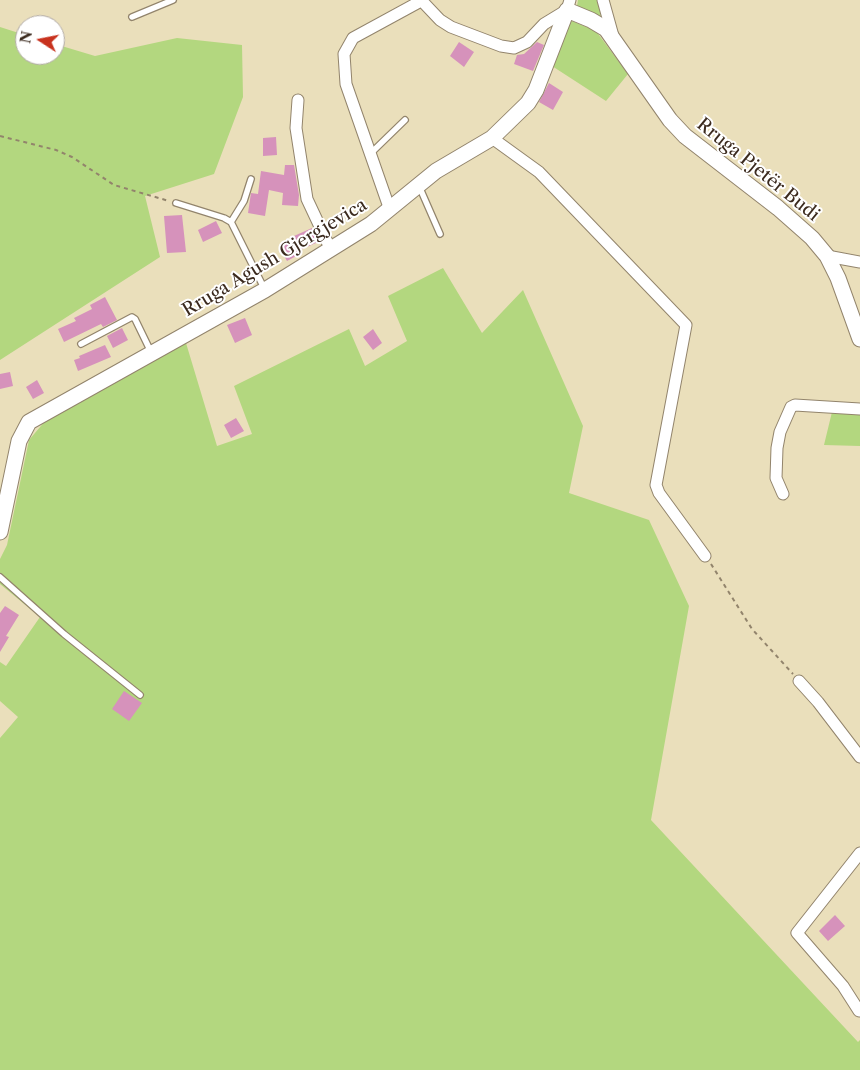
<!DOCTYPE html>
<html>
<head>
<meta charset="utf-8">
<style>
	body { margin:0 }
	#map { position:relative; width:860px; height:1070px; overflow:hidden; background:#eadfbb; font-family:"Libre Caslon Text",serif }
	canvas { display:block }
	.north { position:absolute; left:15px; top:15px; width:50px; height:50px; box-sizing:border-box; background:#fff; border:1px solid #b1aaa5; border-radius:50%; rotate:281deg; font-size:14px; font-weight:700; line-height:20px; text-align:center; color:#3b2a1e }
	.north::after { content:''; display:block; margin:auto; width:18px; height:22px; background:#c8321e; clip-path:polygon(50% 0,100% 100%,50% 72%,0 100%) }
</style>
</head>
<body>
<div id="map">
<canvas width="860" height="1070"></canvas>
<div class="north">N</div>
</div>
<script>
const ctx = document.querySelector('canvas').getContext('2d');
ctx.lineJoin = 'round';
function fillPath(path, color) {
  ctx.fillStyle = color;
  ctx.fill(path, 'evenodd');
}
function shape(rows) {
  const path = new Path2D();
  for (const r of rows) {
    path.moveTo(r[0], r[1]);
    for (let i = 2; i < r.length; i += 2) path.lineTo(r[i], r[i + 1]);
  }
  return path;
}
function stroke(path, color, width, dash) {
  ctx.strokeStyle = color;
  ctx.lineWidth = width;
  ctx.lineCap = dash ? 'butt' : 'round';
  ctx.setLineDash(dash || []);
  ctx.stroke(path);
}
function label(font, color, halo, rows, align = 'center') {
  ctx.font = font + ' "Libre Caslon Text",serif';
  ctx.lineWidth = 4;
  ctx.setLineDash([]);
  ctx.textBaseline = 'middle';
  ctx.strokeStyle = halo;
  ctx.fillStyle = color;
  for (const [text, x, y, turn = 0] of rows) {
    ctx.save();
    ctx.translate(x, y);
    ctx.rotate((+turn || 0) * Math.PI / 180);
    ctx.textAlign = isNaN(turn) ? turn : align;
    if (halo) ctx.strokeText(text, 0, 0);
    ctx.fillText(text, 0, 0);
    ctx.restore();
  }
}
const green = shape([
	[578,0,598,0,601,17,577,6],
	[572,21,596,31,628,74,606,101,552,66,569,22],
	[0,27,25,35,25,55,55,55,55,44,95,56,177,38,242,45,243,97,214,174,145,196,160,257,0,360],
	[443,268,482,333,523,290,583,426,569,493,649,520,689,606,651,820,858,1042,860,1040,860,1070,0,1070,0,738,18,717,0,701,0,662,6,666,40,617,0,584,0,559,7,545,29,440,46,420,186,343,217,446,252,434,234,386,349,329,365,366,407,341,388,296],
	[832,412,860,414,860,446,824,445]
]);
const building = shape([
	[459,42,474,52,464,67,450,56],
	[537,42,544,45,533,71,514,64,517,55,524,54],
	[549,83,563,92,553,110,539,102],
	[276,137,277,155,263,156,263,138],
	[285,165,294,165,299,195,298,206,282,205,283,193,269,190,265,216,248,213,251,193,258,194,261,171,284,175],
	[182,215,186,252,167,253,164,216],
	[216,221,222,233,203,242,198,230],
	[312,228,318,242,298,251,300,254,287,261,279,247,295,238,294,236],
	[105,297,117,320,103,327,101,324,64,342,58,329,76,321,74,318,92,309,90,305],
	[245,318,252,335,235,343,227,325],
	[122,328,128,340,113,348,107,336],
	[373,329,382,343,373,350,363,337],
	[105,345,111,357,78,371,74,360,80,358,79,356],
	[10,372,13,386,0,389,0,374],
	[37,380,44,393,33,399,26,387],
	[236,418,244,431,231,438,224,425],
	[5,606,19,615,6,636,9,637,0,652,0,613],
	[124,691,142,703,129,721,112,709],
	[835,915,845,926,828,941,819,931]
]);
const path = shape([
	[0,136,56,150,72,157,114,185,169,201],
	[711,564,752,629,793,674]
]);
const service = shape([
	[132,17,173,0],
	[370,154,405,120],
	[419,186,440,234],
	[176,203,224,218,231,222,265,290],
	[231,222,244,201,251,179],
	[81,344,132,317,135,319,151,352],
	[0,577,64,634,140,695]
]);
const minor = shape([
	[421,0,440,20,451,27,501,46,514,48,527,42,544,24,567,10,570,0],
	[603,0,613,36],
	[298,100,296,128,307,199,330,248],
	[492,138,539,172,686,325,656,485,659,493,705,556],
	[390,210,346,84,344,54,353,38,421,1],
	[827,256,860,262],
	[783,494,776,478,777,448,780,432,791,407,795,405,860,409],
	[799,681,818,702,860,757],
	[859,1011,843,986,797,933,860,853]
]);
const secondary = shape([
	[0,532,19,441,29,422,265,290,371,224,436,171,492,138,528,103,536,90,567,10,591,20,606,29,670,120,685,136,778,208,812,238,827,256,838,278,860,339]
]);
const streetNames = [
	["Rruga Pjetër Budi",758,170,39],
	["Rruga Agush Gjergjevica",275,258,-31]
];
fillPath(green, '#b3d77f');
fillPath(building, '#d692bb');
stroke(service, '#92846c', 8);
stroke(minor, '#92846c', 13);
stroke(secondary, '#92846c', 17);
stroke(path, '#92846c', 2, [4, 4]);
stroke(service, '#fff', 5.5);
stroke(minor, '#fff', 11);
stroke(secondary, '#fff', 15);
label('18px', '#3b2a1e', '#fff', streetNames);
</script>
</body>
</html>
